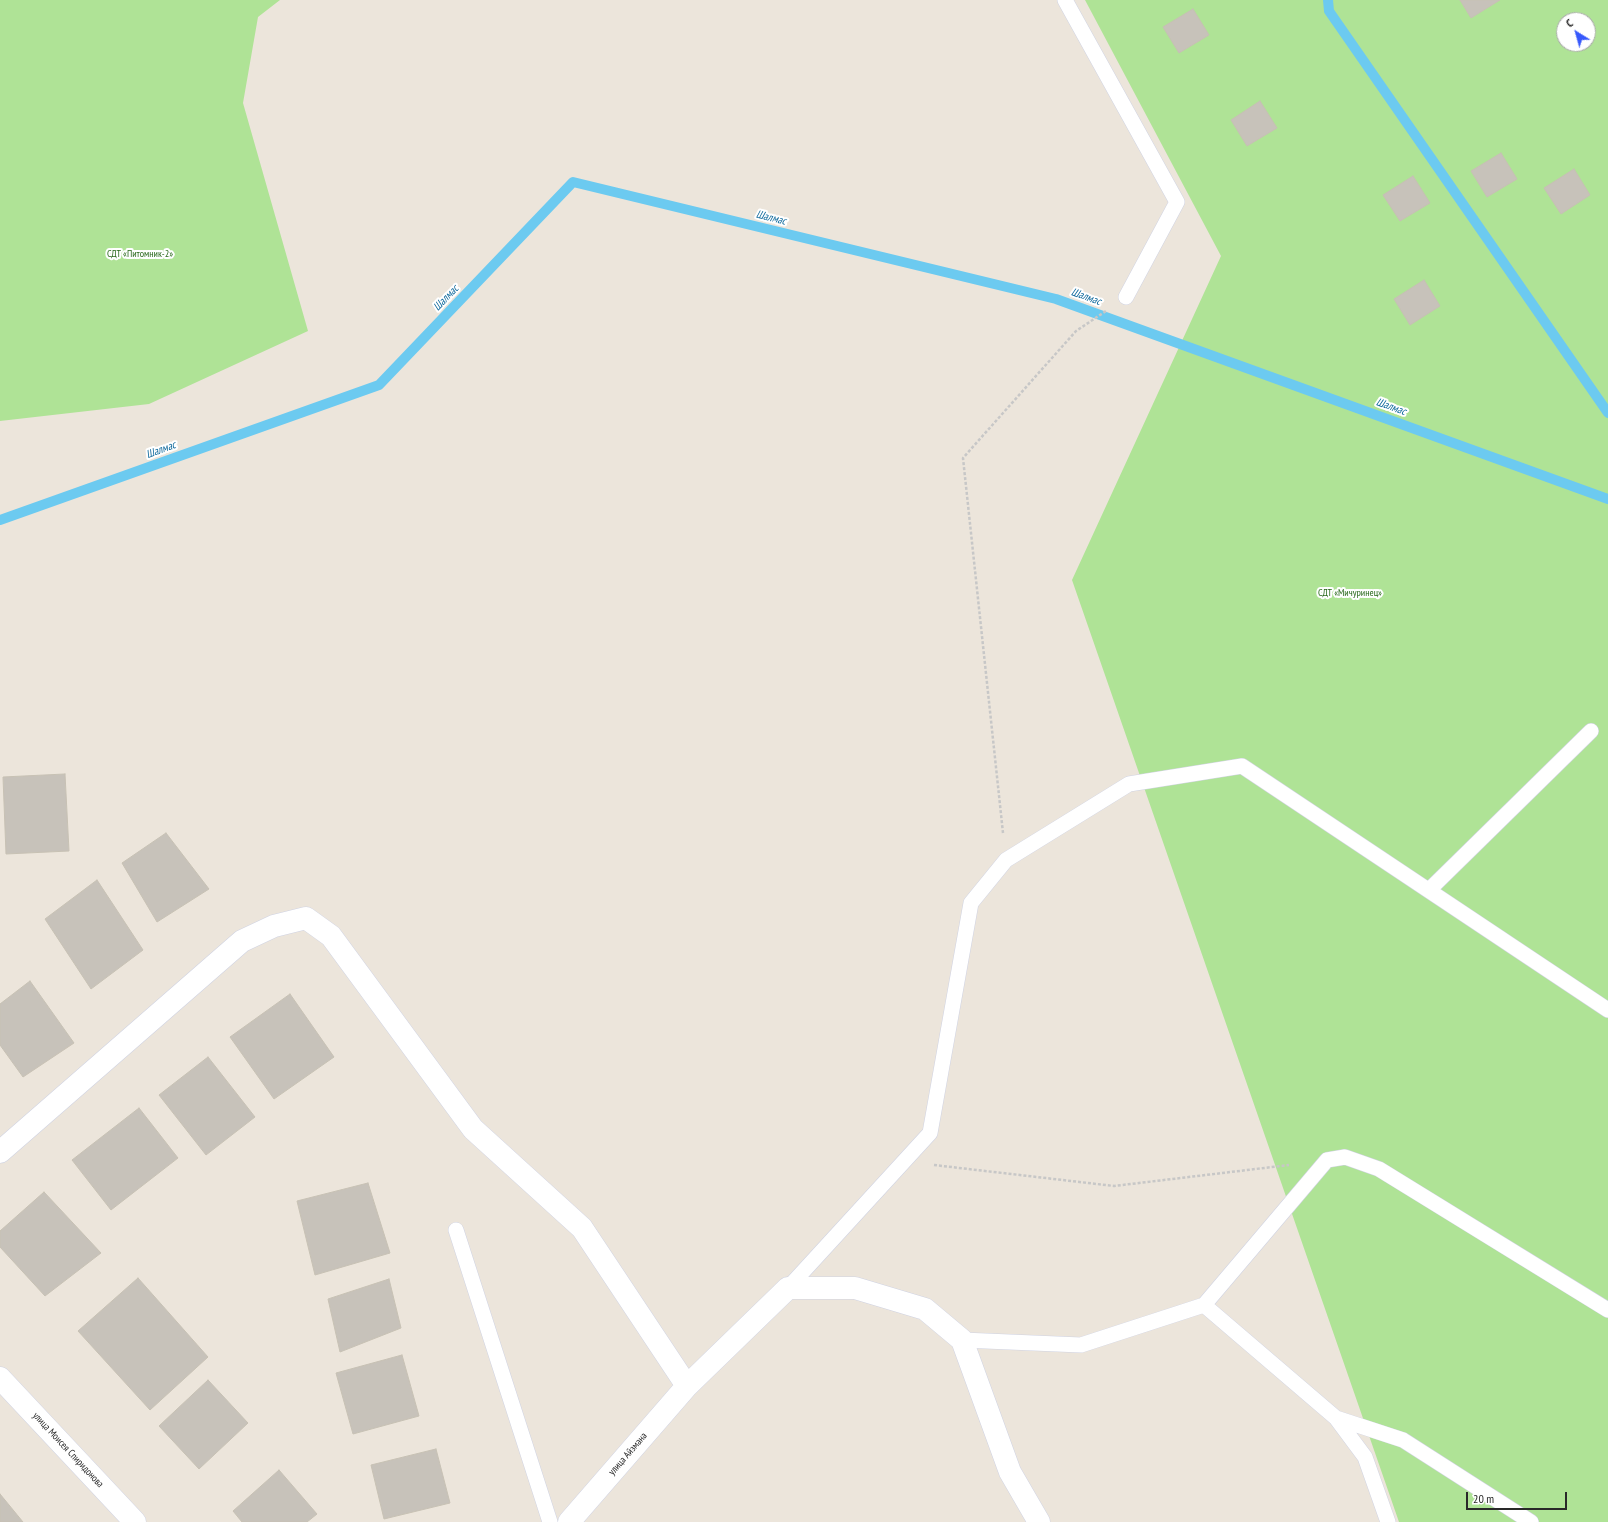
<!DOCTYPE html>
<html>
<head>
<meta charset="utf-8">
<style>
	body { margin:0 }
	#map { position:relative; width:1608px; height:1522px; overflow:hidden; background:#ece5db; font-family:"PT Sans Narrow",sans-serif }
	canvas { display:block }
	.north { position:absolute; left:1556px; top:12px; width:40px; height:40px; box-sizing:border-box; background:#fff; border:1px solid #a9a9a9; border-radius:50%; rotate:323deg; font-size:11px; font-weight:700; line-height:16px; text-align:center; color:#292929 }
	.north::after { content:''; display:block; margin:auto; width:14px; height:18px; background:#3759fc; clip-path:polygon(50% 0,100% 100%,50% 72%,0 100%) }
	.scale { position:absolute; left:1466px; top:1492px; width:101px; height:18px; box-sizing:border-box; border:2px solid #292929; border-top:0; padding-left:5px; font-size:12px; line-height:14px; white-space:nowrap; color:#292929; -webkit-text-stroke:3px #fff; paint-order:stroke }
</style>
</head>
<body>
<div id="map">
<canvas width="1608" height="1522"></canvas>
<div class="north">С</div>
<div class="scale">20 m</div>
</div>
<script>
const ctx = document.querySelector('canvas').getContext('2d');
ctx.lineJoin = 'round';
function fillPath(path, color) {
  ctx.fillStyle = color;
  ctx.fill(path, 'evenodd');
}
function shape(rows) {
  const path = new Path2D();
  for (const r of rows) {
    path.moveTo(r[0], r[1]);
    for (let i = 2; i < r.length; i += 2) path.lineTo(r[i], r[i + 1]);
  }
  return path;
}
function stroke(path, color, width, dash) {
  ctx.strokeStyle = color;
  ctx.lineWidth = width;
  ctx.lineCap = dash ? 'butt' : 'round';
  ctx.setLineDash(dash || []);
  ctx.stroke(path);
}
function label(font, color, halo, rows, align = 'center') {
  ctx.font = font + ' "PT Sans Narrow",sans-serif';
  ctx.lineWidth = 4;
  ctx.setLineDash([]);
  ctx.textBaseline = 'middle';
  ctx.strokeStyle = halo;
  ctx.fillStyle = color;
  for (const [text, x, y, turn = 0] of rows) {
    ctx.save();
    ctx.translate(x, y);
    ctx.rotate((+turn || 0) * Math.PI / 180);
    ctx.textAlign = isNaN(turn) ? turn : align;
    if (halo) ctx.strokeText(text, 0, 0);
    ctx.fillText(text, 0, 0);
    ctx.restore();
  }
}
const green = shape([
	[0,0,280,0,258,17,243,103,308,331,149,404,0,421],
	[1085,0,1608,0,1608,1522,1399,1522,1072,580,1221,256],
	[1564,20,1588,20,1588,44,1564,44]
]);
const stream = shape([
	[1328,0,1329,11,1608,413],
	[0,520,379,385,573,182,1056,299,1608,499]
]);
const building = shape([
	[1460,0,1500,0,1471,18,1460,0],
	[1193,9,1209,35,1179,53,1163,27,1193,9],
	[1260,101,1277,128,1247,146,1231,120,1260,101],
	[1501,153,1517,179,1487,197,1471,171,1501,153],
	[1574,169,1590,195,1561,214,1544,188,1574,169],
	[1413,176,1430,203,1400,221,1383,195,1413,176],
	[1424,280,1440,306,1410,325,1394,299,1424,280],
	[65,774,69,851,6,854,3,777,65,774],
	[166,833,209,889,157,922,122,863,166,833],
	[97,880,143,950,91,989,45,919,97,880],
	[30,981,74,1043,23,1077,0,1045,0,1004,30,981],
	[290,994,334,1057,274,1099,230,1037,290,994],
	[208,1057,255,1117,206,1155,159,1095,208,1057],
	[139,1108,178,1158,111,1210,72,1160,139,1108],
	[368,1183,390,1253,315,1275,297,1201,368,1183],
	[44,1192,101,1253,45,1296,0,1247,0,1231,44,1192],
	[138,1278,208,1357,150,1410,78,1331,138,1278],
	[389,1279,401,1328,340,1352,328,1299,389,1279],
	[402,1355,419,1416,353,1434,336,1373,402,1355],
	[208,1380,248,1423,199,1469,159,1426,208,1380],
	[436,1449,450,1503,384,1519,371,1465,436,1449],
	[279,1470,317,1514,307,1522,242,1522,233,1511,279,1470],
	[0,1494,23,1522,0,1522,0,1494]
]);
const path = shape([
	[1003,833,963,458,1076,331,1106,311],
	[934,1165,1114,1186,1289,1165]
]);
const service = shape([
	[1065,0,1177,202,1126,297],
	[1429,890,1591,731],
	[456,1230,550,1522],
	[788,1288,930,1133,971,903,1006,860,1129,784,1242,766,1608,1010],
	[1204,1305,1336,1418,1365,1457,1388,1522],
	[962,1340,1081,1345,1204,1305,1327,1160,1345,1157,1379,1169,1608,1310],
	[1336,1418,1403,1440,1531,1522]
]);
const minor = shape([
	[0,1152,242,941,274,926,306,918,331,936,473,1129,582,1228,687,1386],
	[0,1378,135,1522],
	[569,1522,687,1386,788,1288,855,1288,925,1309,962,1340,1010,1472,1039,1522]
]);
const parkNames = [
	["СДТ «Питомник-2»",140,254],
	["СДТ «Мичуринец»",1350,593]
];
const streetNames = [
	["улица Моисея Спиридонова",68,1450,47],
	["улица Айзмана",628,1454,-49]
];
const waterNames = [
	["Шалмас",771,218,14],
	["Шалмас",1086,297,20],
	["Шалмас",446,298,-46],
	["Шалмас",1391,407,20],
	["Шалмас",161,450,-20]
];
fillPath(green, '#afe396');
stroke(stream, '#6ccaf0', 10);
fillPath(building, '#c7c2ba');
stroke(building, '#c7c1b4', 1);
stroke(service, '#d0d3e2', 16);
stroke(minor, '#d0d3e2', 23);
stroke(path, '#c7c7c7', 2.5, [3, 2]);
stroke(service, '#fff', 15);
stroke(minor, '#fff', 22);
label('10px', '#276719', '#fff', parkNames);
label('10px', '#292929', '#fff', streetNames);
label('italic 11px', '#0b679b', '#fff', waterNames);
</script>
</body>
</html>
